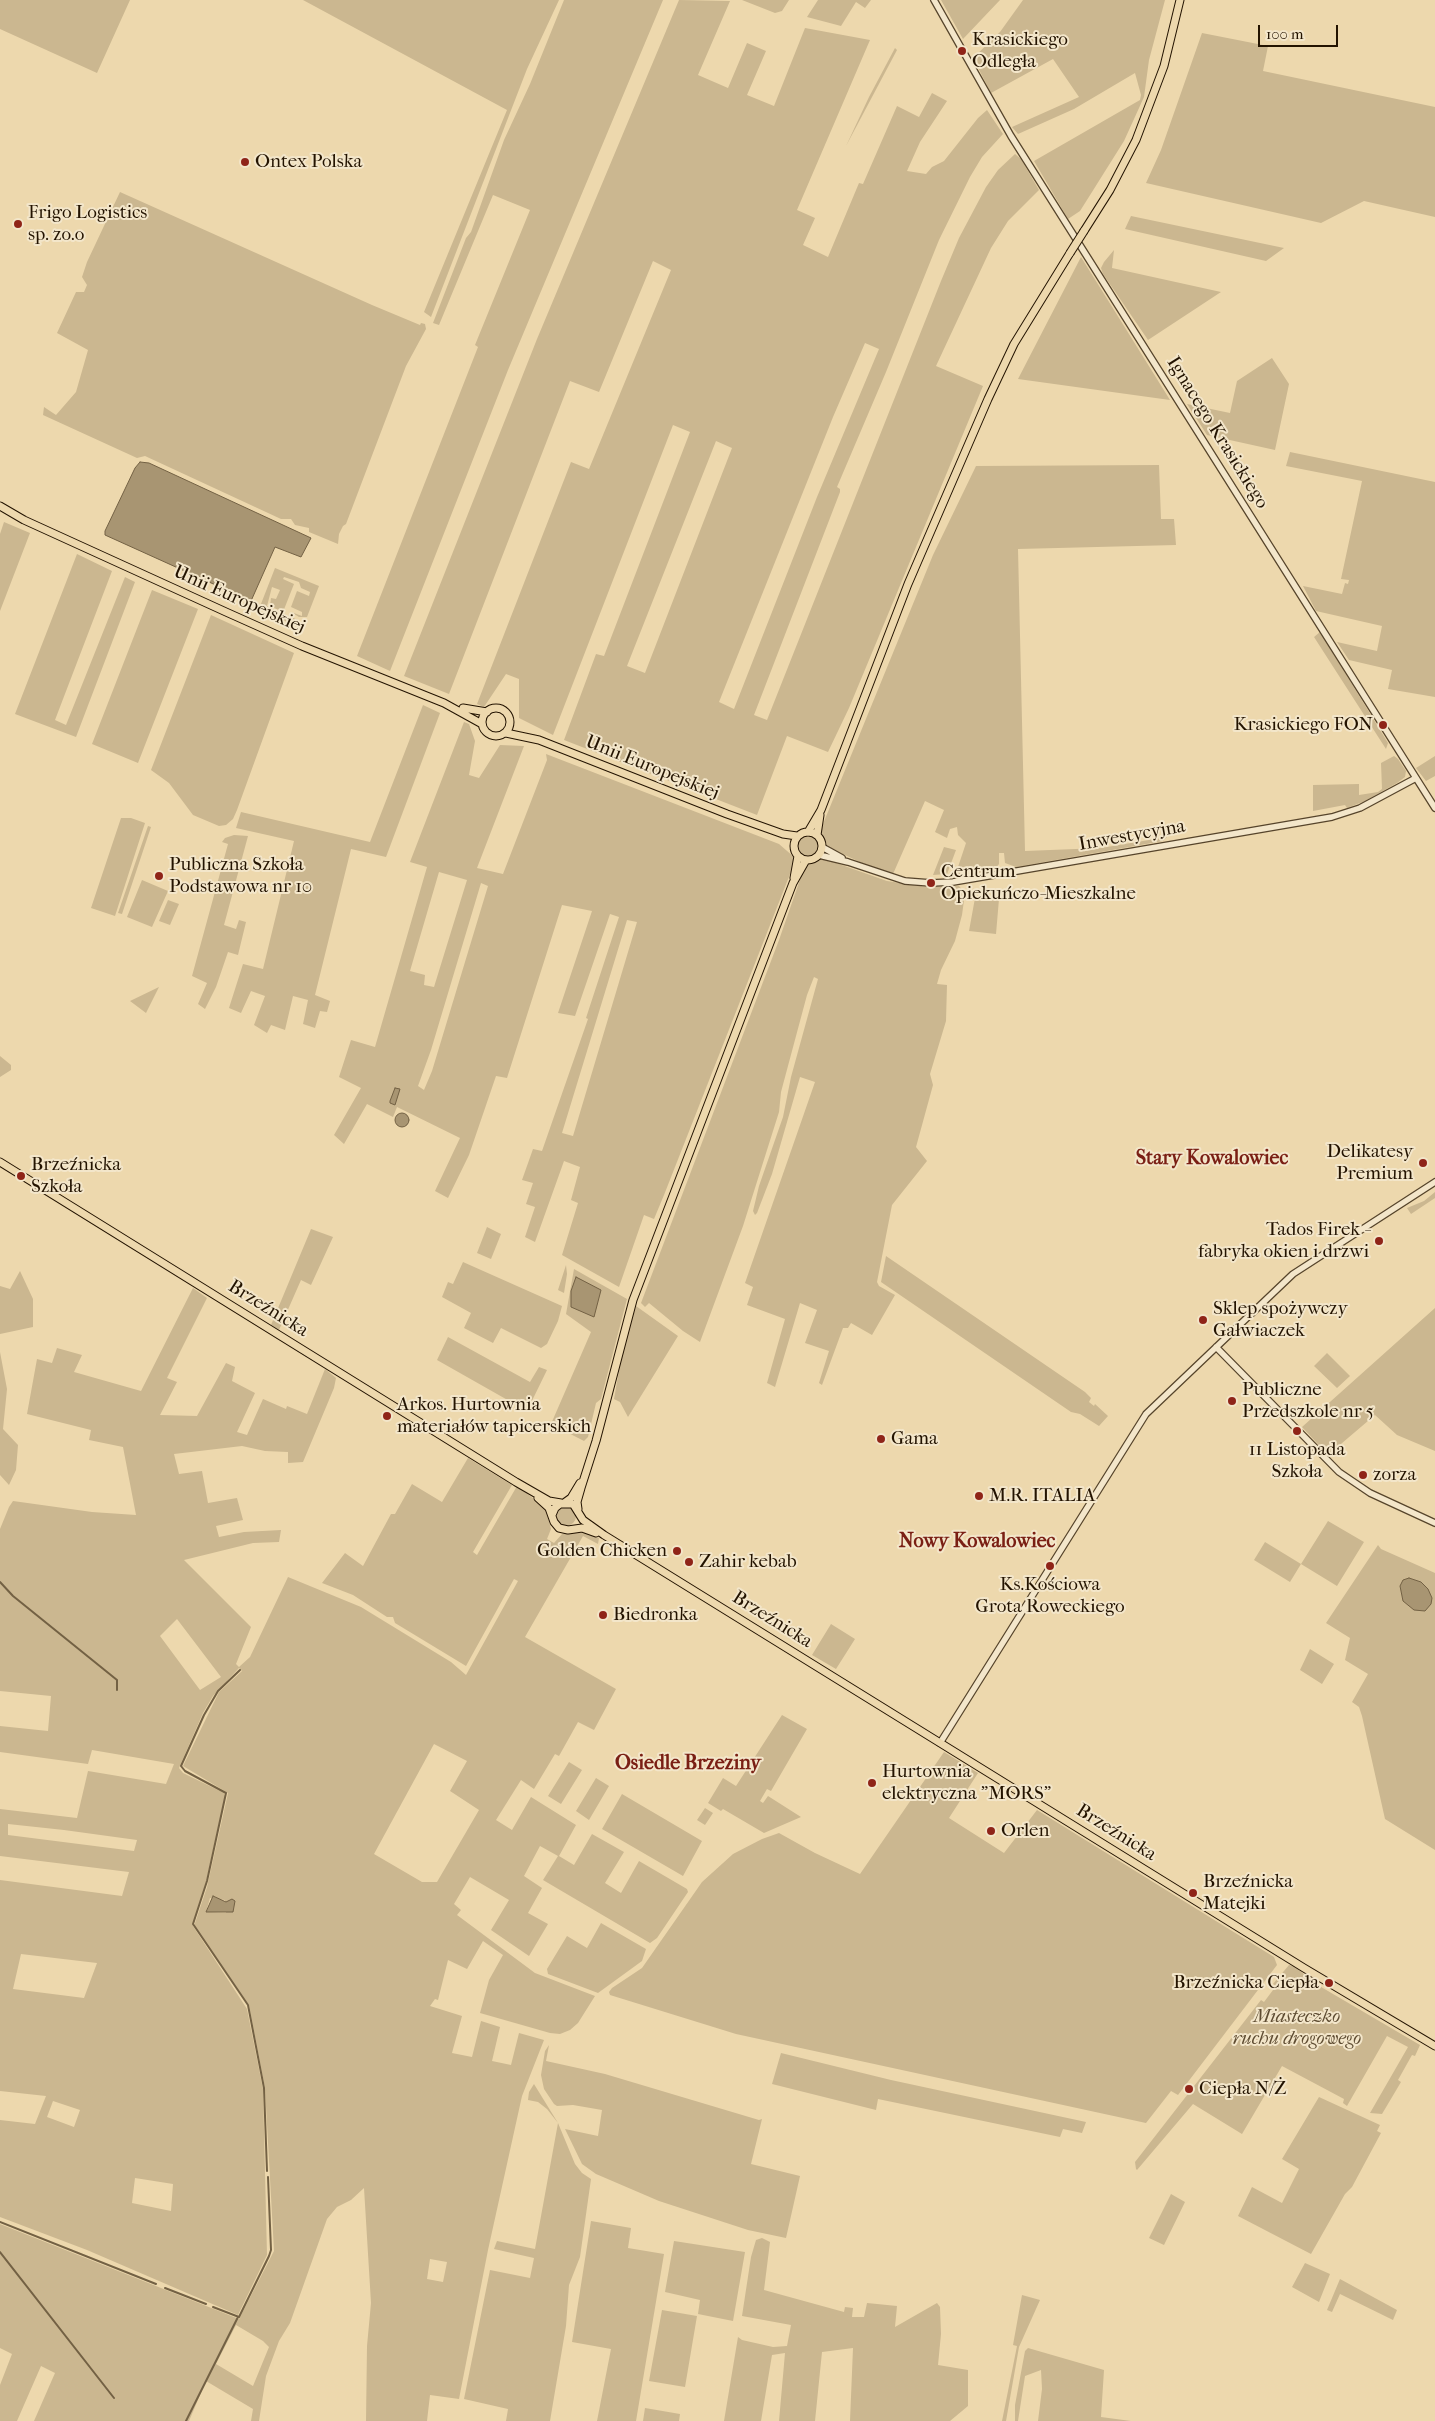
<!DOCTYPE html>
<html>
<head>
<meta charset="utf-8">
<style>
	body { margin:0 }
	#map { position:relative; width:1435px; height:2421px; overflow:hidden; background:#edd8ad; font-family:"IM FELL French Canon",serif }
	canvas { display:block }
	.scale { position:absolute; left:1258px; top:25px; width:80px; height:22px; box-sizing:border-box; border:2px solid #231300; border-top:0; padding-left:6px; font-size:15px; line-height:18px; white-space:nowrap; color:#231300; -webkit-text-stroke:4px #f3e6ca; paint-order:stroke }
</style>
</head>
<body>
<div id="map">
<canvas width="1435" height="2421"></canvas>
<div class="scale">100 m</div>
</div>
<script>
const ctx = document.querySelector('canvas').getContext('2d');
ctx.lineJoin = 'round';
function fillPath(path, color) {
  ctx.fillStyle = color;
  ctx.fill(path, 'evenodd');
}
function shape(rows) {
  const path = new Path2D();
  for (const r of rows) {
    if (r.length === 3) {
      path.moveTo(r[0] + r[2], r[1]);
      path.arc(r[0], r[1], r[2], 0, 2 * Math.PI);
      continue;
    }
    path.moveTo(r[0], r[1]);
    for (let i = 2; i < r.length; i += 2) path.lineTo(r[i], r[i + 1]);
  }
  return path;
}
function stroke(path, color, width, dash) {
  ctx.strokeStyle = color;
  ctx.lineWidth = width;
  ctx.lineCap = dash ? 'butt' : 'round';
  ctx.setLineDash(dash || []);
  ctx.stroke(path);
}
function label(font, color, halo, rows, align = 'center') {
  ctx.font = font + ' "IM FELL French Canon",serif';
  ctx.lineWidth = 4;
  ctx.setLineDash([]);
  ctx.textBaseline = 'middle';
  ctx.strokeStyle = halo;
  ctx.fillStyle = color;
  for (const [text, x, y, turn = 0] of rows) {
    ctx.save();
    ctx.translate(x, y);
    ctx.rotate((+turn || 0) * Math.PI / 180);
    ctx.textAlign = isNaN(turn) ? turn : align;
    if (halo) ctx.strokeText(text, 0, 0);
    ctx.fillText(text, 0, 0);
    ctx.restore();
  }
}
const green = shape([
	[0,0,130,0,97,73,0,29],
	[303,0,559,0,527,69,431,317,424,312,507,110],
	[564,0,663,0,508,370,390,671,357,656,478,347,475,345,530,210,493,195,439,325,433,323,466,238,471,232,504,140,530,84],
	[679,0,730,1,698,75,728,88,747,43,766,51,747,95,774,106,805,28,870,40,797,210,815,218,803,245,828,257,859,183,863,184,897,106,919,117,932,93,947,101,920,142,907,171,926,174,932,167,944,161,978,118,987,110,1003,134,982,157,970,177,939,240,886,372,837,487,840,489,840,492,754,715,767,720,941,281,959,238,986,187,998,170,1015,154,1021,159,1039,190,1008,221,991,248,936,366,983,386,849,708,828,752,787,736,757,815,564,740,596,654,604,656,690,432,673,425,553,735,519,718,519,679,506,674,484,707,477,704,571,462,589,469,671,270,653,261,599,392,570,381,449,694,404,676,537,339],
	[865,343,879,349,817,497,734,709,719,702,833,417],
	[716,441,732,448,645,673,627,666],
	[742,0,789,0,782,11,775,13],
	[818,0,871,0,865,8,856,2,841,26,807,17],
	[941,0,1000,0,963,39],
	[1023,0,1165,0,1149,60,1144,97,1124,141,1092,192,1080,211,1068,219,1034,161,1140,100,1141,95,1135,73,1074,109,1018,134,1012,127,1079,97,1053,59,991,93,973,58,1000,32],
	[1202,33,1268,46,1263,71,1435,107,1435,217,1364,201,1321,223,1146,183,1161,150],
	[895,48,897,50,846,146,869,97],
	[120,192,372,305,420,325,421,323,425,324,426,329,406,366,346,524,343,526,339,534,338,544,309,532,309,528,295,525,291,519,281,519,145,456,137,458,43,415,44,407,56,415,76,392,88,350,57,333,76,292,84,292,87,285,82,277,87,262],
	[1131,216,1284,248,1266,261,1125,229],
	[1114,250,1112,268,1221,292,1148,340,1103,274,1101,268,1104,262],
	[1081,257,1124,326,1170,400,1018,379],
	[1272,358,1289,384,1275,450,1207,435,1187,404,1230,413,1237,381],
	[1290,452,1435,482,1435,697,1388,689,1392,670,1349,660,1337,642,1377,651,1382,626,1316,611,1303,586,1342,594,1345,583,1348,584,1349,580,1341,579,1362,481,1286,466],
	[1159,465,1161,519,1174,519,1176,545,1018,549,1025,851,1101,848,1167,837,1163,841,1016,867,1005,863,1004,853,999,853,999,864,993,871,956,876,956,873,966,843,958,835,957,827,950,829,947,838,935,832,944,810,925,801,893,874,864,864,826,846,821,833,823,824,933,555,976,466],
	[4,522,30,533,0,611,0,534],
	[77,554,112,571,55,720,66,725,125,577,135,582,76,737,15,714],
	[275,568,319,586,307,617,299,617,291,612,302,616,302,612,291,607,297,591,309,596,310,592,301,588,299,582,284,577,283,579,294,584,283,612,270,606,271,598,276,599,280,590,272,587,267,606,300,621,298,627,259,609],
	[152,590,198,609,138,763,92,744],
	[211,615,294,653,237,810,233,819,226,825,219,826,193,815,169,783,151,770],
	[1320,632,1388,743,1386,749,1314,637],
	[423,705,440,713,386,857,351,849,315,995,330,1001,327,1012,320,1011,315,1028,303,1024,308,1000,293,996,285,1030,271,1025,267,1033,254,1025,265,996,251,991,241,1013,229,1008,243,964,263,969,294,841,236,828,241,812,370,842],
	[464,722,469,724,475,741,469,775,479,778,500,745,524,746,477,868,503,874,547,760,546,754,779,844,794,857,794,864,664,1195,654,1219,644,1215,619,1287,562,1255,578,1203,571,1200,580,1167,564,1161,535,1242,525,1237,535,1207,526,1204,533,1183,522,1180,533,1149,542,1151,588,1019,586,1018,619,917,610,914,575,1016,558,1013,592,911,562,905,507,1078,496,1076,469,1155,448,1198,435,1191,460,1138,397,1107,393,1117,367,1104,344,1144,334,1135,361,1088,339,1077,351,1040,375,1047,427,867,410,862],
	[439,872,467,880,434,987,424,985,425,975,410,971],
	[481,883,488,886,432,1071,424,1090,418,1086,431,1050],
	[627,920,637,922,573,1136,562,1133],
	[1394,756,1398,759,1406,771,1405,777,1397,783,1365,801,1347,808,1345,805,1313,811,1313,785,1359,784,1359,795,1378,792,1382,789,1381,763],
	[1435,756,1435,776,1426,781,1416,768],
	[121,818,131,818,145,823,115,916,91,908],
	[148,826,151,827,122,914,118,913],
	[234,835,248,836,224,925,236,929,239,920,246,922,238,955,228,952,216,987,205,1009,198,1004,207,983,192,976,228,844,222,842,225,838],
	[807,846,11],
	[944,847,956,850,947,874,933,875],
	[822,858,887,881,927,887,959,886,965,893,962,915,955,941,941,970,937,984,947,985,946,1021,930,1074,933,1085,916,1147,927,1161,892,1205,877,1282,879,1286,895,1295,872,1335,851,1323,848,1328,843,1328,822,1385,819,1383,829,1351,805,1343,817,1310,800,1303,775,1387,767,1383,785,1319,747,1305,753,1287,745,1283,815,1082,800,1077,772,1174,757,1213,755,1215,753,1211,759,1186,783,1117,791,1077,818,979,814,977,807,995,781,1092,779,1112,743,1226,700,1342,683,1331,649,1303,645,1307,641,1303,779,940,803,871,807,863],
	[142,880,168,891,152,927,127,917],
	[975,898,999,899,996,934,969,931],
	[168,900,179,904,170,925,159,921],
	[159,987,146,1013,130,1001],
	[0,1056,11,1065,11,1070,0,1077],
	[1435,1192,1435,1198,1411,1214,1407,1208,1424,1201],
	[487,1227,501,1234,491,1259,477,1253],
	[311,1229,333,1237,311,1285,301,1280,279,1330,271,1325],
	[886,1256,1085,1392,1091,1398,1089,1402,1094,1406,1095,1404,1108,1416,1099,1426,1080,1414,1071,1412,881,1282],
	[463,1262,562,1306,558,1321,547,1344,541,1348,501,1328,493,1343,464,1328,471,1313,442,1297,448,1282,453,1284],
	[566,1265,567,1274,564,1293,558,1290],
	[574,1269,627,1299,601,1399,596,1403,588,1437,584,1441,551,1424,591,1332,566,1314],
	[20,1271,33,1299,33,1327,0,1334,0,1286,10,1289],
	[193,1288,207,1298,167,1378,177,1382,160,1415,197,1416,226,1363,235,1367,232,1381,255,1393,237,1432,247,1435,263,1399,286,1409,287,1406,307,1414,325,1369,336,1378,334,1388,303,1462,288,1463,288,1452,265,1451,242,1446,174,1454,179,1474,202,1471,208,1503,237,1498,243,1520,216,1526,219,1537,244,1532,281,1530,279,1542,253,1543,184,1560,251,1627,236,1664,239,1667,250,1657,288,1577,361,1607,451,1662,466,1675,518,1581,514,1579,466,1666,395,1623,393,1617,387,1617,353,1595,322,1583,345,1553,363,1566,391,1514,395,1514,412,1484,442,1502,468,1458,512,1485,473,1552,477,1555,517,1486,546,1508,551,1529,547,1539,554,1543,562,1534,582,1531,599,1538,598,1544,583,1536,525,1637,616,1689,594,1730,578,1722,559,1756,555,1754,534,1789,521,1780,496,1820,512,1830,531,1797,576,1825,559,1856,574,1865,592,1834,624,1852,605,1883,621,1893,639,1861,687,1889,688,1892,657,1938,650,1943,543,1880,558,1856,540,1846,524,1876,542,1888,528,1913,548,1924,529,1956,491,1930,509,1900,470,1877,454,1904,461,1910,457,1915,535,1973,595,1996,578,2023,570,2030,560,2034,550,2033,480,2013,489,1980,503,1955,483,1941,467,1969,448,1960,438,2000,435,1999,430,2006,462,2016,452,2053,472,2057,481,2021,500,2027,492,2061,511,2065,519,2033,544,2040,522,2096,488,2250,459,2399,430,2395,427,2421,366,2421,367,2346,371,2303,364,2188,351,2200,337,2207,327,2219,290,2323,279,2341,266,2376,259,2421,251,2421,253,2409,206,2381,189,2421,34,2421,55,2373,41,2366,17,2421,0,2421,0,2385,12,2354,0,2348,0,2224,239,2319,274,2251,265,2088,249,2005,194,1926,207,1887,228,1793,183,1766,219,1692,242,1671,239,1668,213,1696,203,1713,179,1768,183,1773,224,1793,225,1796,206,1882,193,1926,247,2009,263,2089,267,2255,238,2315,87,2250,0,2217,0,2120,35,2124,46,2096,0,2091,0,1880,122,1896,129,1872,0,1856,0,1809,77,1818,88,1771,166,1784,174,1764,92,1750,88,1764,0,1752,0,1726,48,1731,51,1696,0,1691,0,1529,9,1507,13,1501,92,1512,136,1515,123,1447,89,1440,91,1430,27,1414,37,1359,52,1363,57,1348,82,1355,74,1372,141,1391],
	[177,1619,221,1677,200,1690,160,1636],
	[434,1744,467,1761,450,1791,479,1810,437,1882,422,1882,374,1854],
	[8,1824,64,1830,137,1840,134,1851,8,1835],
	[210,1898,225,1900,226,1913,206,1912],
	[21,1954,97,1963,84,1998,13,1989],
	[53,2101,80,2110,74,2127,47,2117],
	[135,2178,173,2184,171,2211,132,2203],
	[430,2259,447,2262,443,2282,427,2279],
	[236,2325,263,2341,269,2347,253,2386,216,2364],
	[636,1306,678,1336,628,1417,620,1402,614,1399,622,1353],
	[1435,1308,1435,1451,1397,1435,1375,1415,1328,1455,1302,1427],
	[448,1337,530,1382,539,1367,547,1370,527,1411,437,1360],
	[0,1352,7,1389,3,1429,18,1445,16,1470,9,1485,0,1475],
	[1327,1353,1350,1376,1337,1388,1314,1366],
	[566,1516,10],
	[1328,1521,1364,1542,1337,1586,1301,1564,1290,1582,1254,1560,1265,1542,1301,1564],
	[1378,1545,1381,1549,1435,1573,1435,1850,1385,1819,1362,1716,1359,1707,1352,1702,1368,1674,1345,1660,1350,1638,1326,1623],
	[831,1624,855,1639,836,1669,812,1655],
	[1310,1649,1334,1664,1322,1684,1300,1670],
	[782,1715,807,1729,771,1791,767,1789,760,1801,763,1803,768,1796,801,1817,764,1833,723,1809,721,1811,708,1803,723,1778,736,1786],
	[944,1752,978,1773,949,1818,1004,1853,1037,1810,1274,1957,1277,1965,1178,2095,1171,2091,1146,2123,736,2034,610,1995,609,1992,612,1988,642,1968,702,1882,733,1854,762,1839,779,1833,815,1853,860,1874],
	[569,1762,582,1770,561,1804,548,1796],
	[596,1778,609,1786,589,1820,576,1811],
	[622,1794,702,1841,683,1876,602,1829],
	[705,1808,713,1813,705,1825,697,1820],
	[601,1923,646,1949,642,1961,598,1993,548,1974,547,1969,567,1936,587,1948],
	[1289,1965,1294,1966,1316,1984,1420,2045,1415,2056,1412,2055,1398,2080,1401,2082,1382,2114,1370,2113,1408,2047,1387,2036,1347,2106,1343,2103,1344,2099,1282,2066,1242,2134,1193,2104,1137,2170,1136,2169,1135,2162,1261,2000,1264,2002,1276,1986,1273,1984],
	[549,2045,546,2061,605,2074,759,2120,762,2119,751,2164,800,2176,786,2238,748,2230,659,2201,596,2174,582,2164,565,2129,598,2136,602,2110,573,2105,557,2106,554,2104,544,2089,541,2075,545,2051],
	[781,2053,891,2080,1086,2122,1082,2133,1063,2129,1060,2137,878,2099,876,2110,772,2084],
	[534,2084,558,2123,575,2164,582,2173,591,2179,580,2257,569,2285,566,2326,550,2421,506,2421,508,2409,464,2399,490,2270,530,2278,534,2258,494,2249,497,2241,535,2249,558,2123,547,2109,538,2102,528,2100,529,2092],
	[1319,2097,1380,2125,1377,2131,1381,2133,1352,2187,1345,2194,1311,2254,1238,2216,1252,2187,1282,2203,1299,2169,1282,2159],
	[1171,2194,1185,2202,1164,2245,1149,2238],
	[591,2221,631,2228,628,2248,664,2254,636,2421,597,2421,611,2349,572,2342],
	[762,2238,770,2242,764,2290,844,2312,845,2307,853,2308,852,2317,864,2317,867,2303,897,2306,895,2327,937,2303,940,2307,941,2334,938,2365,968,2370,968,2406,950,2421,850,2421,853,2348,822,2352,815,2421,779,2421,785,2353,772,2355,761,2421,724,2421,738,2337,742,2340,773,2347,787,2346,791,2325,742,2316,751,2257,756,2240],
	[674,2241,745,2252,733,2321,698,2314,700,2300,665,2292],
	[1305,2263,1330,2274,1319,2302,1292,2287],
	[1340,2279,1397,2310,1393,2320,1340,2294,1332,2312,1327,2310],
	[1022,2295,1040,2300,1019,2347,1006,2421,1002,2421,1017,2346,1013,2345],
	[662,2310,697,2316,685,2387,649,2381],
	[1028,2348,1104,2370,1101,2417,1131,2421,1038,2421,1042,2389,1041,2370,1025,2376,1018,2421,1015,2421,1015,2405,1025,2351],
	[645,2408,680,2414,679,2421,643,2421]
]);
const water = shape([
	[140,462,149,463,311,538,301,557,275,547,251,601,105,535,105,531,135,468,140,462],
	[395,1088,400,1089,395,1105,390,1103,390,1101,395,1088],
	[402,1120,7],
	[576,1277,601,1290,594,1317,571,1307,571,1291,576,1277],
	[1409,1578,1421,1582,1428,1589,1432,1598,1431,1604,1425,1611,1414,1610,1403,1601,1400,1586,1403,1580,1409,1578],
	[213,1896,226,1902,232,1899,235,1901,233,1912,206,1912,213,1896]
]);
const stream = shape([
	[0,1582,13,1596,117,1680,117,1690],
	[240,1670,218,1691,204,1715,181,1766,185,1771,226,1793,207,1881,193,1924,248,2005,264,2088,267,2171],
	[0,2222,156,2284],
	[0,2252,114,2398],
	[165,2288,206,2304],
	[213,2307,239,2317,269,2256,271,2250,268,2177],
	[186,2421,238,2317]
]);
const minor = shape([
	[934,0,1011,136,1435,808],
	[822,847,842,858],
	[819,855,848,862,905,881,931,883,953,882,1332,817,1360,808,1416,778],
	[1216,1347,1339,1472,1370,1493,1435,1523],
	[940,1743,1146,1414,1293,1274,1435,1182]
]);
const major = shape([
	[1084,231,1110,190,1136,140,1164,66,1180,0],
	[0,506,24,520,226,612,302,646,444,703,482,724],
	[463,708,487,712],
	[496,722,14],
	[506,733,539,740,727,814,783,834,797,836],
	[808,846,14],
	[808,832,821,810,908,584,988,399,1014,344,1070,253],
	[817,835,820,815],
	[794,878,798,856],
	[0,1162,516,1482,549,1501,561,1503],
	[538,1498,549,1508,554,1522,559,1528,568,1530,582,1528,596,1533],
	[564,1503,571,1498,580,1483],
	[578,1509,577,1502,581,1488,596,1441,633,1300,793,883,806,860],
	[552,1515,555,1508,560,1504,573,1504,583,1520,604,1535,1304,1968,1435,2046]
]);
const majorBridge = shape([
	[1070,253,1084,231]
]);
const markers = [
	[962,51,5,"#8f2418"],
	[245,162,5,"#8f2418"],
	[18,224,5,"#8f2418"],
	[1383,725,5,"#8f2418"],
	[159,876,5,"#8f2418"],
	[931,883,5,"#8f2418"],
	[1423,1163,5,"#8f2418"],
	[21,1176,5,"#8f2418"],
	[1379,1241,5,"#8f2418"],
	[1203,1320,5,"#8f2418"],
	[1232,1401,5,"#8f2418"],
	[387,1416,5,"#8f2418"],
	[1297,1431,5,"#8f2418"],
	[881,1439,5,"#8f2418"],
	[1363,1475,5,"#8f2418"],
	[979,1496,5,"#8f2418"],
	[677,1551,5,"#8f2418"],
	[689,1562,5,"#8f2418"],
	[1050,1566,5,"#8f2418"],
	[603,1615,5,"#8f2418"],
	[872,1783,5,"#8f2418"],
	[991,1831,5,"#8f2418"],
	[1193,1893,5,"#8f2418"],
	[1329,1983,5,"#8f2418"],
	[1189,2089,5,"#8f2418"]
];
const poiNames = [
	["Krasickiego",972,40],
	["Odległa",972,62],
	["Ontex Polska",255,162],
	["Frigo Logistics",28,213],
	["sp. zo.o",28,235],
	["Krasickiego FON",1373,725,"right"],
	["Publiczna Szkoła",169,865],
	["Podstawowa nr 10",169,887],
	["Centrum",941,872],
	["Opiekuńczo-Mieszkalne",941,894],
	["Delikatesy",1413,1152,"right"],
	["Premium",1413,1174,"right"],
	["Brzeźnicka",31,1165],
	["Szkoła",31,1187],
	["Tados Firek -",1369,1230,"right"],
	["fabryka okien i drzwi",1369,1252,"right"],
	["Sklep spożywczy",1213,1309],
	["Gałwiaczek",1213,1331],
	["Publiczne",1242,1390],
	["Przedszkole nr 5",1242,1412],
	["Arkos. Hurtownia",397,1405],
	["materiałów tapicerskich",397,1427],
	["Gama",891,1439],
	["11 Listopada",1297,1450,"center"],
	["Szkoła",1297,1472,"center"],
	["zorza",1373,1475],
	["M.R. ITALIA",989,1496],
	["Golden Chicken",667,1551,"right"],
	["Zahir kebab",699,1562],
	["Ks.Kościowa",1050,1585,"center"],
	["Grota Roweckiego",1050,1607,"center"],
	["Biedronka",613,1615],
	["Hurtownia",882,1772],
	["elektryczna \"MORS\"",882,1794],
	["Orlen",1001,1831],
	["Brzeźnicka",1203,1882],
	["Matejki",1203,1904],
	["Brzeźnicka Ciepła",1319,1983,"right"],
	["Ciepła N/Ż",1199,2089]
];
const streetNames = [
	["Ignacego Krasickiego",1217,433,58],
	["Unii Europejskiej",239,600,24],
	["Unii Europejskiej",652,768,22],
	["Inwestycyjna",1132,836,-10],
	["Brzeźnicka",268,1309,32],
	["Brzeźnicka",772,1620,32],
	["Brzeźnicka",1116,1833,32]
];
const parkNames = [
	["Miasteczko",1297,2017],
	["ruchu drogowego",1297,2039]
];
const neighbourhoodNames = [
	["Stary Kowalowiec",1212,1159],
	["Nowy Kowalowiec",977,1542],
	["Osiedle Brzeziny",688,1764]
];
fillPath(green, '#cbb790');
fillPath(water, '#a89572');
stroke(water, '#736144', 1);
stroke(stream, '#736144', 2);
stroke(minor, '#56442b', 8);
stroke(major, '#231300', 9);
stroke(minor, '#f3e6ca', 5.5);
stroke(major, '#edd8ad', 7);
stroke(majorBridge, '#231300', 9, []);
stroke(majorBridge, '#edd8ad', 7);
for (const [x, y, r, color] of markers) {
  const dot = new Path2D();
  dot.arc(x, y, r, 0, 2 * Math.PI);
  ctx.fillStyle = color;
  ctx.fill(dot);
  stroke(dot, '#f3e6ca', 2);
}
label('19px', '#231300', '#f3e6ca', poiNames, 'left');
label('19px', '#231300', '#f3e6ca', streetNames);
label('italic 19px', '#5e4c32', '#f3e6ca', parkNames);
label('bold 20px', '#7a1f14', '#f3e6ca', neighbourhoodNames);
</script>
</body>
</html>
